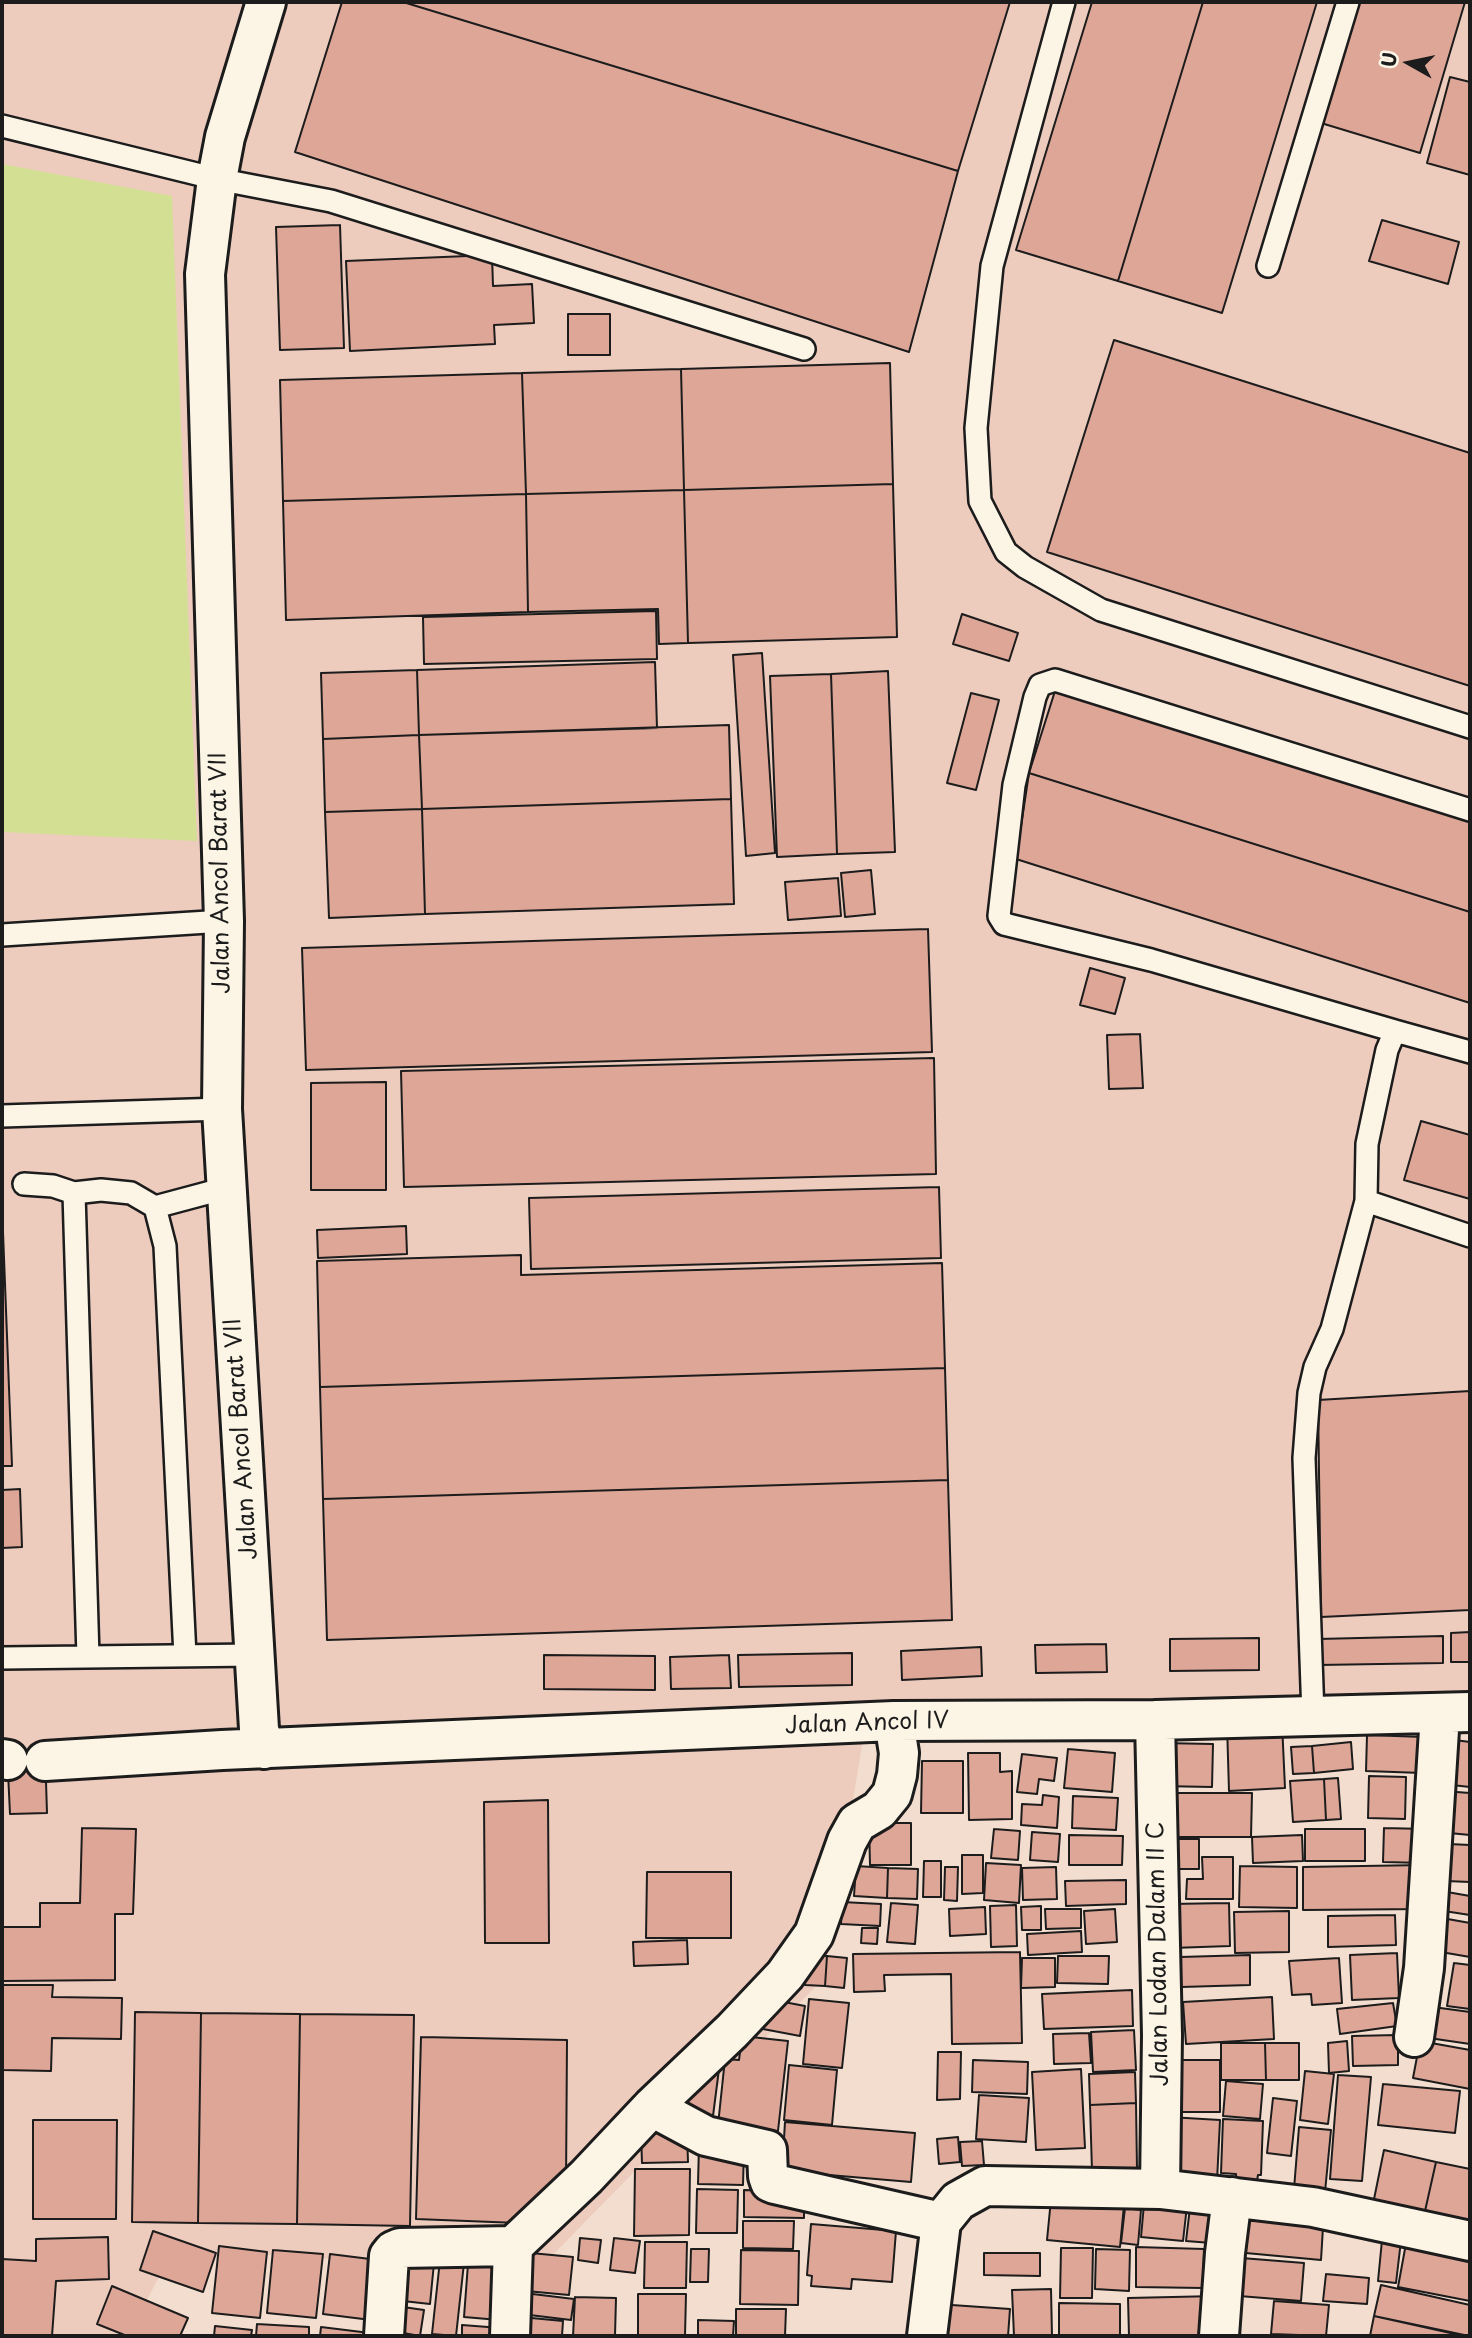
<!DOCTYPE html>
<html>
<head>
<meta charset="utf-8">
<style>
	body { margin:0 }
	#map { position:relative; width:1472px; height:2338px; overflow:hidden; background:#f3ddce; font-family:"Playpen Sans",sans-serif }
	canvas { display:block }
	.frame { position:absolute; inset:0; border:4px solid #1c1c1c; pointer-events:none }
	.north { position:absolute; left:1374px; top:28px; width:70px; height:70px; -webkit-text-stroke:5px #fcf5e5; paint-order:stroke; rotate:279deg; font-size:19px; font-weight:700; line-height:28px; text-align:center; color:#1c1c1c }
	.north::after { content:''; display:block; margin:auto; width:24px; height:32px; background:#1c1c1c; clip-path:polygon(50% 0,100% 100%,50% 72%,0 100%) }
</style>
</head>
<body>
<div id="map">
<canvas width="1472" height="2338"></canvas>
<div class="frame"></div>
<div class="north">U</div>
</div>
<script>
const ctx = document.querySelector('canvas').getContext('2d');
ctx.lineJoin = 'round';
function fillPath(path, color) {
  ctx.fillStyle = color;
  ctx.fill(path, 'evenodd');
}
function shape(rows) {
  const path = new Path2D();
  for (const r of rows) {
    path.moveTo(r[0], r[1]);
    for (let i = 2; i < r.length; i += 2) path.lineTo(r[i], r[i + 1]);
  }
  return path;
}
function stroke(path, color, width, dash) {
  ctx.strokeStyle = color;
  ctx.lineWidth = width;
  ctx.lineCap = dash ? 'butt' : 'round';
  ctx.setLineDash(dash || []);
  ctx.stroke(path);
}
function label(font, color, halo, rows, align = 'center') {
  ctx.font = font + ' "Playpen Sans",sans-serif';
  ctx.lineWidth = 6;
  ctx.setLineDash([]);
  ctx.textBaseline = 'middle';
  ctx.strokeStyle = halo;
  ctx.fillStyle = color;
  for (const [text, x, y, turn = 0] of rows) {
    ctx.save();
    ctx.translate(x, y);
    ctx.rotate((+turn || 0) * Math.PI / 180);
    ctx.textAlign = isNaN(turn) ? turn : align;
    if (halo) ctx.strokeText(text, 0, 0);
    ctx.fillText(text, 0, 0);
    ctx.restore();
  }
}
const built = shape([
	[2,2,1470,2,1470,1700,867,1716,823,1979,535,2273,174,2248,128,2336,2,2336]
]);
const green = shape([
	[2,164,172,196,197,841,2,832]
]);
const building = shape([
	[342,2,403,2,958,171,909,352,295,152,342,2],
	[403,2,1010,2,958,171,403,2],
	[1092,2,1203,2,1118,281,1016,250,1092,2],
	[1203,2,1317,2,1222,313,1118,281,1203,2],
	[1357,2,1465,2,1420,153,1321,123,1357,2],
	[1450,77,1470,82,1470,175,1427,163,1450,77],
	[1382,220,1459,242,1448,284,1369,261,1382,220],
	[340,225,344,348,280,350,276,227,340,225],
	[492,255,493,286,532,284,534,323,494,325,495,344,350,351,346,261,492,255],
	[568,314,610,314,610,355,568,355,568,314],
	[1114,340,1470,453,1470,686,1047,552,1114,340],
	[890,363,893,484,684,490,681,369,890,363],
	[681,369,684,490,526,494,522,373,681,369],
	[522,373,526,494,283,501,280,380,522,373],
	[893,484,897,637,688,643,684,490,893,484],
	[684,490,688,643,659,644,658,609,528,612,526,494,684,490],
	[526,494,528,612,286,620,283,501,526,494],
	[656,611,657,659,424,664,423,617,656,611],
	[962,614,1018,633,1009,661,953,644,962,614],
	[762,653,775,853,746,856,733,655,762,653],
	[655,662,657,728,419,735,417,670,655,662],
	[417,670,419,735,323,739,321,673,417,670],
	[888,671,895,852,837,854,831,674,888,671],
	[831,674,837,854,777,857,770,676,831,674],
	[1055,691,1470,821,1470,912,1029,773,1055,691],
	[971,693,999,700,976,790,947,783,971,693],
	[729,725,731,799,422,809,419,735,729,725],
	[419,735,422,809,325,812,323,739,419,735],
	[1029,773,1470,912,1470,1003,1016,859,1029,773],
	[731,799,734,904,425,914,422,809,731,799],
	[422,809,425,914,329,918,325,812,422,809],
	[871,870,875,914,845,917,841,873,871,870],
	[838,878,841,916,788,920,785,882,838,878],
	[928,929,932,1052,306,1070,302,948,928,929],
	[1090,968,1125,978,1115,1014,1080,1005,1090,968],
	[1140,1034,1143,1088,1109,1089,1107,1035,1140,1034],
	[934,1058,936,1174,404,1187,401,1071,934,1058],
	[386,1082,386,1190,311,1190,311,1083,386,1082],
	[1421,1121,1470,1135,1470,1199,1404,1180,1421,1121],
	[939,1187,941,1258,531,1269,529,1198,939,1187],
	[2,1206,12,1466,2,1466,2,1206],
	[406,1226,407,1254,318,1258,317,1230,406,1226],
	[521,1255,521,1275,942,1263,945,1368,320,1387,317,1261,521,1255],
	[945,1368,948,1480,323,1499,320,1387,945,1368],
	[1470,1391,1470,1610,1321,1617,1318,1400,1470,1391],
	[948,1480,952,1620,327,1640,323,1499,948,1480],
	[20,1489,22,1547,2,1548,2,1490,20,1489],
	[1470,1632,1470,1662,1451,1662,1451,1633,1470,1632],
	[1443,1636,1443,1663,1318,1665,1318,1639,1443,1636],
	[1259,1638,1259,1670,1170,1671,1170,1639,1259,1638],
	[1106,1644,1107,1672,1036,1673,1035,1645,1106,1644],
	[981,1647,982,1676,902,1680,901,1651,981,1647],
	[852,1653,852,1685,739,1687,738,1655,852,1653],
	[544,1655,655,1656,655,1690,544,1689,544,1655],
	[729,1655,731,1688,671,1689,670,1657,729,1655],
	[1282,1723,1285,1788,1229,1791,1227,1725,1282,1723],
	[1367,1735,1424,1737,1422,1773,1366,1771,1367,1735],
	[1447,1739,1470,1742,1470,1787,1443,1784,1447,1739],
	[1351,1742,1353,1769,1314,1773,1312,1746,1351,1742],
	[1161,1743,1213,1744,1212,1787,1160,1786,1161,1743],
	[1312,1746,1314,1773,1293,1774,1291,1747,1312,1746],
	[1068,1749,1115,1753,1112,1792,1064,1788,1068,1749],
	[45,1750,47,1813,10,1814,7,1751,45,1750],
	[968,1753,1000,1753,1000,1772,1012,1771,1012,1819,969,1820,968,1753],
	[1022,1754,1057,1758,1054,1781,1039,1779,1037,1794,1017,1792,1022,1754],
	[922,1761,963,1761,963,1813,921,1813,922,1761],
	[1369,1776,1406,1777,1405,1819,1368,1818,1369,1776],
	[1338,1778,1341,1819,1326,1820,1324,1779,1338,1778],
	[1324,1779,1326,1820,1293,1822,1290,1781,1324,1779],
	[1443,1791,1470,1793,1470,1835,1439,1832,1443,1791],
	[1167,1793,1252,1793,1251,1837,1167,1837,1167,1793],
	[1043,1795,1059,1797,1057,1828,1021,1825,1022,1804,1042,1805,1043,1795],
	[1073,1796,1118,1798,1116,1830,1072,1828,1073,1796],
	[548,1800,549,1943,485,1943,484,1802,548,1800],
	[869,1823,911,1823,911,1865,870,1865,869,1823],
	[82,1828,136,1829,133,1914,115,1914,115,1980,2,1981,2,1927,40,1927,40,1903,80,1903,82,1828],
	[1384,1828,1425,1829,1424,1863,1383,1862,1384,1828],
	[994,1829,1020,1831,1018,1860,991,1858,994,1829],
	[1305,1829,1365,1829,1365,1861,1305,1861,1305,1829],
	[1032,1832,1060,1834,1058,1862,1030,1860,1032,1832],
	[1069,1835,1123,1836,1122,1865,1069,1865,1069,1835],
	[1302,1835,1303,1861,1253,1863,1252,1837,1302,1835],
	[1162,1839,1199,1839,1199,1869,1161,1869,1162,1839],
	[1449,1844,1470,1845,1470,1882,1446,1881,1449,1844],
	[962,1855,983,1855,983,1893,962,1894,962,1855],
	[1202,1857,1233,1857,1233,1899,1186,1899,1187,1879,1203,1879,1202,1857],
	[924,1861,941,1861,941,1897,923,1897,924,1861],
	[986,1863,1021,1865,1019,1903,984,1900,986,1863],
	[1423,1865,1423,1909,1303,1910,1303,1867,1423,1865],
	[856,1866,888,1868,887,1898,854,1896,856,1866],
	[1240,1866,1297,1867,1297,1908,1239,1907,1240,1866],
	[945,1867,958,1867,957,1901,944,1900,945,1867],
	[1056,1867,1057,1899,1023,1900,1022,1868,1056,1867],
	[888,1868,918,1869,917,1899,887,1898,888,1868],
	[647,1872,731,1872,731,1938,646,1938,647,1872],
	[1126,1880,1126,1904,1066,1906,1065,1881,1126,1880],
	[1447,1892,1470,1896,1470,1915,1444,1911,1447,1892],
	[842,1902,881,1904,880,1926,841,1924,842,1902],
	[891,1903,918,1905,915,1944,887,1942,891,1903],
	[1229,1903,1230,1946,1172,1948,1170,1904,1229,1903],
	[1016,1905,1017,1946,991,1947,990,1906,1016,1905],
	[1041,1906,1041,1930,1022,1930,1021,1907,1041,1906],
	[985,1907,986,1934,950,1936,949,1909,985,1907],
	[1045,1909,1081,1909,1081,1928,1046,1929,1045,1909],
	[1115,1909,1117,1942,1086,1944,1084,1911,1115,1909],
	[1289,1911,1289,1952,1235,1953,1234,1912,1289,1911],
	[1395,1915,1396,1945,1328,1947,1328,1916,1395,1915],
	[1442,1918,1470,1923,1470,1957,1435,1951,1442,1918],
	[862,1928,878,1928,877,1944,861,1943,862,1928],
	[1081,1931,1082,1952,1028,1955,1027,1934,1081,1931],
	[687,1940,688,1964,634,1966,633,1942,687,1940],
	[1020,1952,1022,2043,952,2044,951,1974,884,1975,885,1991,854,1992,853,1954,1020,1952],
	[1397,1953,1399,1998,1352,2000,1350,1955,1397,1953],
	[806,1955,827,1956,825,1986,805,1985,806,1955],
	[1250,1955,1250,1985,1181,1987,1180,1957,1250,1955],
	[827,1956,847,1958,844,1988,825,1986,827,1956],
	[1058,1956,1109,1956,1108,1984,1057,1983,1058,1956],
	[1022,1958,1055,1958,1055,1987,1021,1988,1022,1958],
	[1339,1958,1342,2003,1312,2005,1311,1994,1292,1995,1289,1961,1339,1958],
	[1454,1963,1470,1965,1470,2009,1447,2006,1454,1963],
	[2,1985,53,1985,52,1997,122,1998,121,2039,52,2038,51,2071,2,2070,2,1985],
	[1132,1990,1133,2026,1044,2029,1042,1994,1132,1990],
	[1272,1997,1274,2039,1186,2044,1183,2002,1272,1997],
	[768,1999,805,2006,800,2036,763,2029,768,1999],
	[809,1999,849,2003,842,2068,803,2064,809,1999],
	[1393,2003,1397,2026,1340,2034,1337,2009,1393,2003],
	[1433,2007,1470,2012,1470,2044,1429,2038,1433,2007],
	[135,2012,201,2013,198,2223,132,2222,135,2012],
	[201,2013,300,2014,297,2224,198,2223,201,2013],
	[300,2014,414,2015,410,2226,297,2224,300,2014],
	[1134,2030,1136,2070,1093,2072,1091,2032,1134,2030],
	[1089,2033,1091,2063,1054,2064,1053,2034,1089,2033],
	[1398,2035,1398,2065,1353,2066,1352,2036,1398,2035],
	[742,2036,788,2041,778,2131,718,2125,725,2059,739,2060,742,2036],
	[421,2037,567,2040,566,2185,518,2223,416,2219,421,2037],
	[1347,2041,1349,2071,1329,2073,1328,2043,1347,2041],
	[1420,2041,1470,2050,1470,2089,1413,2078,1420,2041],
	[1221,2043,1265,2043,1266,2080,1221,2080,1221,2043],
	[1265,2043,1299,2043,1299,2080,1266,2080,1265,2043],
	[938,2052,961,2052,960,2099,937,2100,938,2052],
	[973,2060,1028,2062,1027,2094,972,2092,973,2060],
	[1165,2060,1220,2060,1220,2112,1165,2112,1165,2060],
	[789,2065,837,2070,832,2125,784,2120,789,2065],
	[719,2069,713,2116,667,2111,719,2069],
	[1081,2069,1085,2148,1036,2150,1032,2072,1081,2069],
	[1305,2071,1334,2074,1328,2124,1300,2120,1305,2071],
	[1135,2072,1136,2103,1090,2105,1089,2074,1135,2072],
	[1338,2075,1371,2077,1362,2181,1330,2179,1338,2075],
	[1226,2081,1263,2084,1260,2119,1223,2116,1226,2081],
	[1383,2084,1460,2091,1455,2133,1378,2125,1383,2084],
	[979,2095,1029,2098,1026,2142,976,2139,979,2095],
	[1273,2098,1297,2101,1291,2156,1267,2153,1273,2098],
	[1136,2103,1137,2169,1092,2171,1090,2105,1136,2103],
	[1169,2117,1220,2120,1217,2181,1166,2179,1169,2117],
	[1223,2119,1263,2121,1261,2175,1258,2175,1257,2181,1236,2180,1236,2174,1221,2173,1223,2119],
	[33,2120,117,2120,116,2219,33,2219,33,2120],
	[785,2122,915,2133,911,2182,782,2171,785,2122],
	[1299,2127,1331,2130,1325,2192,1294,2189,1299,2127],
	[687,2132,688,2162,642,2163,641,2134,687,2132],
	[958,2137,960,2162,939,2164,937,2139,958,2137],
	[982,2141,984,2165,962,2166,960,2142,982,2141],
	[699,2145,744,2147,743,2185,698,2184,699,2145],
	[1384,2150,1436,2162,1423,2220,1372,2209,1384,2150],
	[1436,2162,1470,2169,1470,2229,1423,2220,1436,2162],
	[635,2169,690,2169,689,2235,634,2236,635,2169],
	[697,2189,738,2190,737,2233,696,2233,697,2189],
	[1052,2189,1125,2195,1120,2247,1047,2240,1052,2189],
	[744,2190,804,2192,804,2218,744,2217,744,2190],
	[1145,2193,1188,2197,1183,2241,1141,2237,1145,2193],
	[1191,2199,1229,2203,1224,2244,1186,2241,1191,2199],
	[1238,2204,1324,2211,1321,2260,1235,2252,1238,2204],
	[1125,2208,1141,2210,1138,2245,1121,2243,1125,2208],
	[743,2221,794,2221,793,2249,743,2248,743,2221],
	[811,2224,896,2231,892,2282,852,2279,851,2289,811,2286,812,2276,807,2275,811,2224],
	[1383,2230,1402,2232,1396,2283,1378,2281,1383,2230],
	[153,2231,216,2253,203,2292,140,2270,153,2231],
	[108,2237,109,2279,56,2281,52,2336,2,2335,2,2259,36,2261,36,2239,108,2237],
	[580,2238,601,2240,598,2263,578,2260,580,2238],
	[614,2238,640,2241,635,2273,610,2270,614,2238],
	[1407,2238,1470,2252,1470,2301,1398,2287,1407,2238],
	[645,2242,687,2242,686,2288,644,2288,645,2242],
	[219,2246,267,2252,260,2318,212,2313,219,2246],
	[1136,2247,1204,2249,1203,2288,1136,2287,1136,2247],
	[1061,2248,1093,2248,1092,2298,1060,2298,1061,2248],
	[691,2249,709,2249,708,2282,690,2282,691,2249],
	[1096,2249,1130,2250,1129,2291,1095,2289,1096,2249],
	[273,2250,323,2254,316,2318,267,2313,273,2250],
	[741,2250,799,2251,798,2305,740,2304,741,2250],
	[531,2253,573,2257,569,2295,526,2291,531,2253],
	[984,2253,1040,2253,1040,2276,984,2275,984,2253],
	[330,2254,386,2261,379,2321,323,2314,330,2254],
	[1229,2257,1304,2263,1301,2301,1227,2295,1229,2257],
	[398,2259,434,2263,430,2304,394,2300,398,2259],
	[440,2260,464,2263,456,2336,432,2334,440,2260],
	[468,2264,502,2266,499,2320,464,2317,468,2264],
	[1326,2274,1369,2278,1367,2304,1323,2301,1326,2274],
	[1381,2285,1470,2305,1469,2336,1374,2316,1381,2285],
	[112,2286,188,2318,180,2336,127,2336,97,2324,112,2286],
	[1051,2289,1052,2336,1014,2336,1012,2290,1051,2289],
	[516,2292,574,2299,571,2320,513,2313,516,2292],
	[638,2294,686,2294,685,2336,638,2336,638,2294],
	[1217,2296,1217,2336,1129,2336,1128,2298,1217,2296],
	[575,2297,616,2298,615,2336,573,2336,575,2297],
	[1274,2301,1329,2305,1326,2336,1271,2334,1274,2301],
	[1059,2303,1120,2304,1120,2336,1059,2336,1059,2303],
	[937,2304,1010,2309,1008,2336,935,2336,937,2304],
	[396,2306,424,2310,420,2336,392,2331,396,2306],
	[736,2309,786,2309,785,2336,736,2336,736,2309],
	[1374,2316,1464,2336,1370,2336,1374,2316],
	[521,2317,563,2321,562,2336,519,2336,521,2317],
	[698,2320,734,2321,733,2336,698,2336,698,2320],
	[257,2324,309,2327,309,2336,256,2336,257,2324],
	[462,2325,501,2328,500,2336,462,2336,462,2325],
	[215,2326,252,2330,251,2336,214,2336,215,2326],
	[321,2327,378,2334,377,2336,320,2336,321,2327]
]);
const service = shape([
	[1064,2,992,266,976,428,980,501,1006,552,1025,567,1101,610,1470,727],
	[2,126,217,179,331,201,804,349],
	[1268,266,1348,2],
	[2,935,224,921],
	[1395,1031,1151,960,1004,924,999,916,1014,785,1035,697,1040,685,1055,680,1470,810],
	[1470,1052,1395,1031,1387,1050,1367,1144,1366,1201,1470,1236],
	[2,1116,222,1109],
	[24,1184,53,1186,74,1193,101,1190,131,1193,155,1207,226,1188],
	[74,1193,88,1657],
	[155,1207,165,1246,185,1656],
	[2,1658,255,1655],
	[1313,1716,1304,1458,1309,1393,1315,1367,1332,1329,1366,1201]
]);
const minor = shape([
	[1155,1720,1162,2035,1160,2189],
	[264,1749,259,1729,222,1109,224,921,205,274,217,179,225,137,266,2],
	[2,1759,8,1760],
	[45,1761,222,1750,894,1721,1155,1720,1470,1712],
	[1414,2037,1424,1968,1440,1714],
	[652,2107,706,2136,767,2150,768,2176,770,2182,775,2184,941,2222],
	[941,2222,958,2201,985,2186,1160,2189,1313,2207,1470,2241],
	[384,2336,389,2256,393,2251,400,2248,513,2246,586,2177,652,2107,732,2031,785,1975,814,1934,847,1841,857,1823,879,1810,892,1794,897,1775,899,1753,894,1721],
	[510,2336,513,2246],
	[927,2336,941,2222],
	[1219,2336,1225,2253,1232,2197]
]);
const streetNames = [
	["Jalan Ancol Barat VII",221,873,-91],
	["Jalan Ancol Barat VII",242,1439,-94],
	["Jalan Ancol IV",867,1724,-2],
	["Jalan Lodan Dalam II C",1159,1954,-91]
];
fillPath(built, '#edccbe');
fillPath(green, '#d3df92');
fillPath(building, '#dea697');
stroke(building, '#1c1c1c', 2);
stroke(service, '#1c1c1c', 26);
stroke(minor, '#1c1c1c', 44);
stroke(service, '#fcf5e5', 21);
stroke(minor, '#fcf5e5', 38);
label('23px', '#1c1c1c', '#fcf5e5', streetNames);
</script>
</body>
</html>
